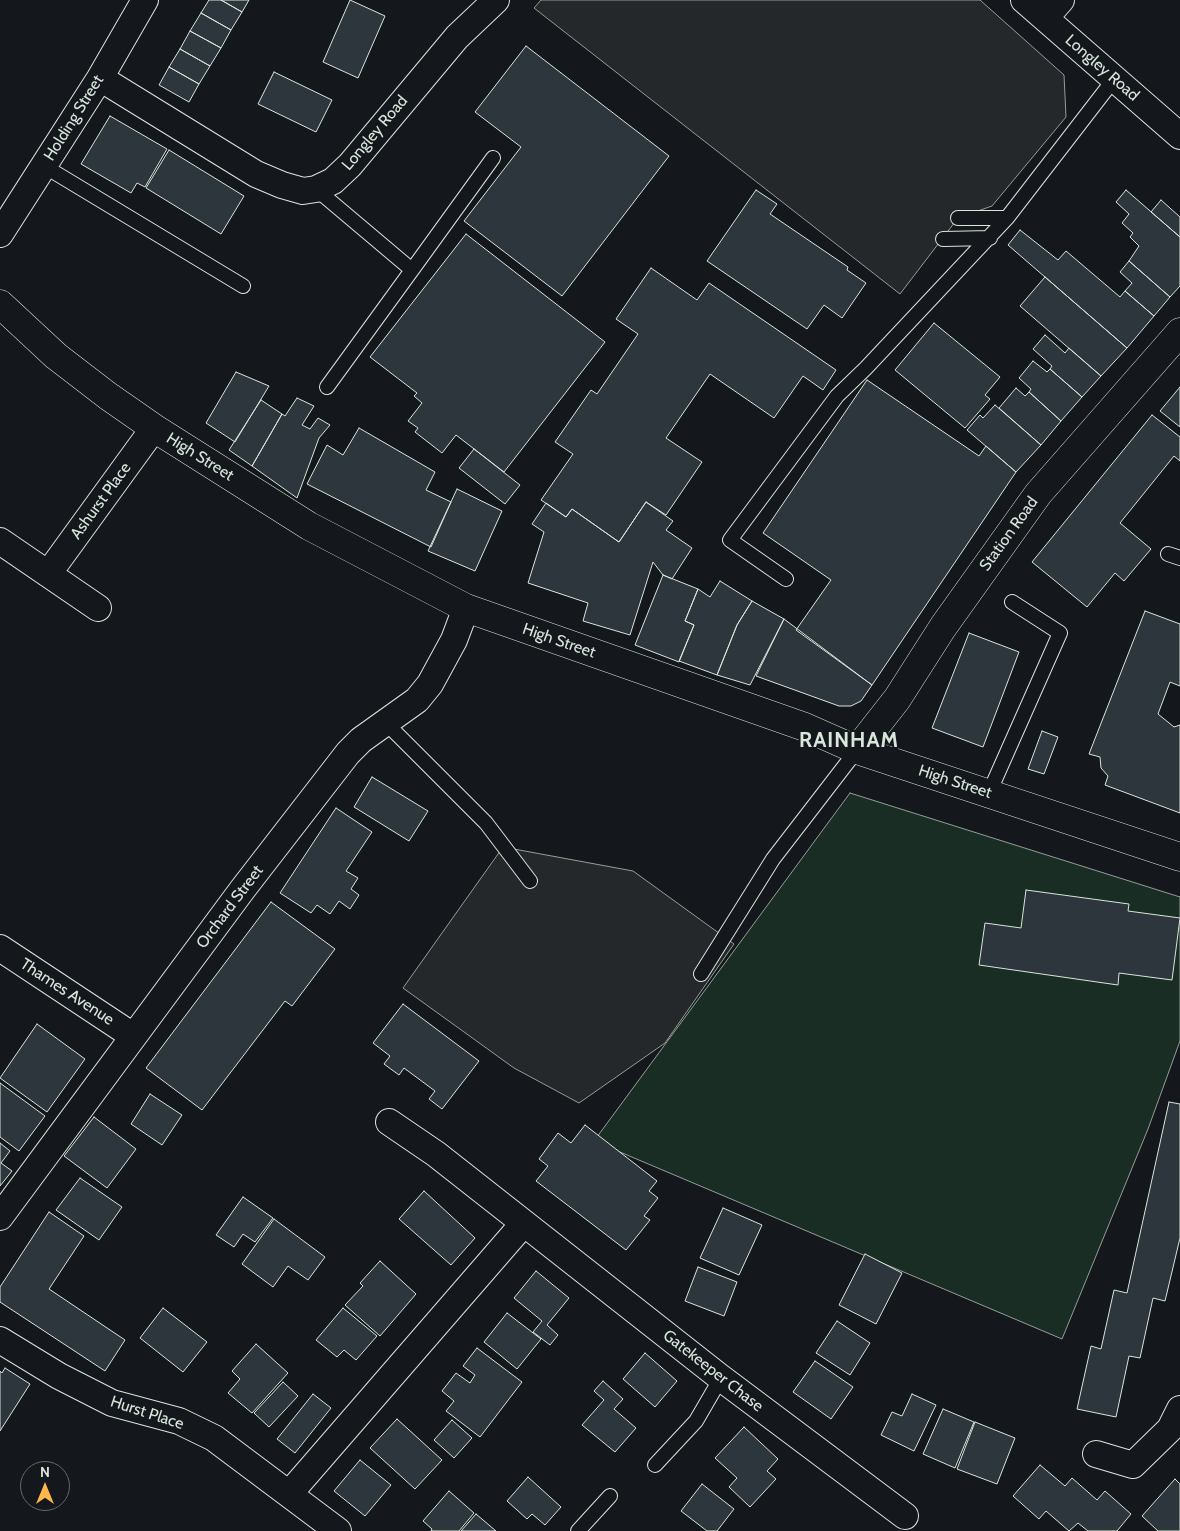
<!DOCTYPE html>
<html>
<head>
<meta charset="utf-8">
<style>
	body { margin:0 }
	#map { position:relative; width:1180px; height:1531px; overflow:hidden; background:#14181c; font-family:Cabin,sans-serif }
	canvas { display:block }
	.north { position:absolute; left:20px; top:1461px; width:50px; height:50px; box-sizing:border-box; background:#14181c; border:1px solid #626a69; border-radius:50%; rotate:0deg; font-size:14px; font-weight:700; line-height:20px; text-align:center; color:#d8e6dc }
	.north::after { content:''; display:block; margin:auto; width:18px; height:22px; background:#ffb74d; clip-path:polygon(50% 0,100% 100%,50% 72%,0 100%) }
</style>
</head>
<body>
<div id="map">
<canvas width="1180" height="1531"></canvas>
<div class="north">N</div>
</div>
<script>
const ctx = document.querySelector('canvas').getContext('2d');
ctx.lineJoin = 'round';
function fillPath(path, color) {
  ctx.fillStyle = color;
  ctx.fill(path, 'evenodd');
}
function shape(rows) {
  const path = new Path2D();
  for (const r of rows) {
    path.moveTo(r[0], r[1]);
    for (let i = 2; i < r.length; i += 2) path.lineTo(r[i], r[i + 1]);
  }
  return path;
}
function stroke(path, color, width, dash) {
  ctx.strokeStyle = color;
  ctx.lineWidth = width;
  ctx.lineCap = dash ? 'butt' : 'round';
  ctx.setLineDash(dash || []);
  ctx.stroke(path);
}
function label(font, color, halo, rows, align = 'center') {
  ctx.font = font + ' Cabin,sans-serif';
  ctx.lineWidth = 4;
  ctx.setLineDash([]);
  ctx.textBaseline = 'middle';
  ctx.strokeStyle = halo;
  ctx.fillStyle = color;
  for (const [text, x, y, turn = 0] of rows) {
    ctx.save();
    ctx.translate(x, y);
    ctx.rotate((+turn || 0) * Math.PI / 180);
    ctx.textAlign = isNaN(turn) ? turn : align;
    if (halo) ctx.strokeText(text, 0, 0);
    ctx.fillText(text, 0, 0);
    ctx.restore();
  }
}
const green = shape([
	[850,793,1180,897,1180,1041,1148,1129,1062,1339,594,1141,850,793]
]);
const parking = shape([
	[541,0,980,0,1064,75,1066,117,992,206,958,218,900,294,534,8,541,0],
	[503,847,633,871,734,944,665,1043,579,1103,514,1068,403,988,503,847]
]);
const building = shape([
	[209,0,221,0,242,12,231,30,201,13,209,0],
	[221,0,249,0,242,12,221,0],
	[350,0,385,16,358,78,323,62,350,0],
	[201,13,231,30,221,48,190,31,201,13],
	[190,31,221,48,210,66,180,49,190,31],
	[526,46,669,156,562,296,464,221,521,147,475,112,526,46],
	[180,49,210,66,199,84,169,67,180,49],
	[169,67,199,84,189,102,159,85,169,67],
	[274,72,332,100,316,132,258,104,274,72],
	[110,116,167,149,145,187,137,183,131,193,81,164,110,116],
	[169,150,244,196,221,234,146,188,169,150],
	[756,190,777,204,770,214,848,267,847,270,866,283,842,318,824,305,807,329,707,261,756,190],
	[1126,190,1180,237,1180,286,1170,297,1129,261,1139,246,1130,237,1133,233,1122,223,1129,214,1116,202,1126,190],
	[1161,200,1180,217,1180,237,1151,212,1161,200],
	[1020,230,1058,260,1066,251,1120,297,1125,291,1154,316,1127,348,1008,245,1020,230],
	[466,234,605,342,504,472,456,435,442,453,415,432,418,428,408,421,422,403,414,396,417,393,370,357,466,234],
	[1129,261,1170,297,1154,316,1125,291,1132,283,1120,272,1129,261],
	[651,268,697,300,709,283,836,370,823,390,803,376,774,418,710,374,666,438,702,462,666,515,646,502,619,542,572,509,566,517,541,500,573,454,555,442,591,390,597,394,638,334,616,319,651,268],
	[1045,277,1127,348,1101,376,1020,306,1045,277],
	[934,323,1000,377,985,395,990,399,965,428,895,370,934,323],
	[1045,335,1065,353,1069,348,1101,376,1082,397,1050,369,1052,366,1033,349,1045,335],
	[1033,361,1047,372,1050,369,1082,397,1061,421,1029,392,1031,389,1019,378,1033,361],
	[236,372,269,386,235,442,206,423,236,372],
	[867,380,979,456,986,446,1016,472,872,685,796,630,831,580,763,533,867,380],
	[1180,387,1180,427,1160,411,1180,387],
	[1016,388,1025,396,1029,392,1061,421,1041,445,999,408,1016,388],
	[297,398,314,406,302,425,310,429,318,418,330,425,319,438,297,498,252,466,282,414,285,416,297,398],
	[261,400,282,414,252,466,229,450,261,400],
	[995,405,1041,445,1016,472,967,430,980,415,983,418,995,405],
	[1152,415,1180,437,1180,461,1174,456,1120,523,1151,549,1124,581,1115,573,1087,607,1032,562,1152,415],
	[359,428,435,472,426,490,451,502,431,547,307,484,327,445,343,455,359,428],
	[474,449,520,485,505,504,459,468,474,449],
	[457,489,502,511,475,571,428,551,457,489],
	[646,502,673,521,666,530,692,548,672,579,663,575,653,562,630,635,583,621,588,603,528,583,544,532,532,524,546,503,566,517,572,509,619,542,646,502],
	[663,575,698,589,685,621,694,625,679,662,635,645,663,575],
	[720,581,752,601,737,625,717,675,679,661,694,625,685,621,698,589,710,597,720,581],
	[752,601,784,619,750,685,717,675,737,625,752,601],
	[1145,611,1180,624,1180,686,1170,682,1158,714,1174,727,1180,725,1180,813,1105,785,1108,776,1101,768,1100,757,1089,754,1145,611],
	[784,619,872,685,861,701,851,706,839,706,756,676,784,619],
	[969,633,1019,652,983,747,932,728,969,633],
	[1042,731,1058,737,1044,774,1028,769,1042,731],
	[372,777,428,811,409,841,354,807,372,777],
	[336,808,372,832,346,871,358,878,351,889,359,895,350,909,339,901,330,914,317,905,311,913,280,893,336,808],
	[1026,890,1129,904,1128,911,1180,918,1172,980,1119,973,1118,985,979,965,985,923,1021,928,1026,890],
	[271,902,335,949,292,1006,285,1001,202,1110,146,1068,271,902],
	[403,1004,479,1061,442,1109,429,1099,435,1091,404,1068,399,1075,384,1064,390,1056,373,1043,403,1004],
	[37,1024,85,1059,47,1112,0,1078,37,1024],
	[0,1083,45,1116,19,1151,0,1137,0,1083],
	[150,1094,182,1115,162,1145,131,1124,150,1094],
	[1169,1102,1180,1104,1180,1238,1165,1301,1153,1298,1140,1358,1129,1356,1116,1417,1077,1409,1091,1346,1101,1349,1114,1290,1127,1293,1169,1102],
	[94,1117,136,1149,107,1188,64,1156,94,1117],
	[585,1125,657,1181,649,1191,658,1198,644,1216,650,1220,626,1250,536,1181,548,1166,539,1159,558,1133,571,1143,585,1125],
	[0,1143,10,1151,1,1163,12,1171,0,1186,0,1143],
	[80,1178,122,1207,99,1240,56,1210,80,1178],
	[424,1191,475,1238,451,1265,399,1219,424,1191],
	[243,1197,273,1218,255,1242,243,1234,234,1247,216,1235,243,1197],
	[723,1208,762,1225,739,1275,700,1258,723,1208],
	[49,1212,84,1236,49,1289,125,1340,105,1371,0,1302,0,1287,49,1212],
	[274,1219,325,1257,308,1280,288,1266,273,1287,242,1264,274,1219],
	[865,1254,902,1273,876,1324,839,1305,865,1254],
	[380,1261,416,1294,380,1336,345,1305,363,1286,360,1283,380,1261],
	[698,1267,737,1282,724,1316,685,1301,698,1267],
	[536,1271,569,1298,547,1325,558,1335,550,1345,533,1332,542,1321,514,1298,536,1271],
	[163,1308,207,1342,183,1372,140,1338,163,1308],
	[343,1308,377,1336,356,1360,344,1350,337,1357,316,1340,343,1308],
	[507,1313,541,1339,517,1369,484,1342,507,1313],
	[837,1321,870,1343,850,1375,816,1353,837,1321],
	[256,1344,288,1373,252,1413,228,1393,240,1379,232,1371,256,1344],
	[477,1348,522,1382,480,1437,446,1411,454,1401,442,1391,456,1373,470,1383,475,1375,463,1366,477,1348],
	[645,1353,677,1381,655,1407,623,1379,645,1353],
	[815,1361,853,1387,831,1419,793,1392,815,1361],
	[5,1368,30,1384,0,1431,0,1371,2,1373,5,1368],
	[603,1381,623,1399,614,1409,636,1428,615,1452,582,1425,604,1400,594,1391,603,1381],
	[283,1382,298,1396,269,1427,254,1413,283,1382],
	[313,1394,331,1408,295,1453,277,1439,313,1394],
	[912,1394,936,1405,914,1451,881,1435,892,1412,902,1416,912,1394],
	[943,1409,974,1422,955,1468,923,1454,943,1409],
	[397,1419,442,1460,415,1489,370,1448,397,1419],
	[452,1420,472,1438,454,1458,434,1440,452,1420],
	[975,1422,1015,1438,997,1484,957,1469,975,1422],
	[744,1427,778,1459,767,1471,776,1479,750,1507,729,1487,737,1478,715,1458,744,1427],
	[360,1460,391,1485,365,1516,334,1491,360,1460],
	[1040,1465,1065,1486,1072,1478,1097,1500,1105,1491,1131,1514,1117,1531,1088,1531,1078,1523,1069,1531,1046,1511,1039,1519,1013,1496,1040,1465],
	[528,1477,561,1507,545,1525,532,1514,527,1519,507,1501,528,1477],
	[1175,1479,1180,1484,1180,1531,1158,1531,1142,1516,1175,1479],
	[702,1484,734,1509,717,1531,707,1531,681,1511,702,1484],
	[449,1491,474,1513,459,1531,431,1531,432,1529,423,1521,449,1491],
	[476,1514,496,1531,461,1531,476,1514]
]);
const lane = shape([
	[44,166,243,286],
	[316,189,412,270,493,158],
	[958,218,1007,218],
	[943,239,990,238],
	[327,387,412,270],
	[1168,554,1180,558],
	[786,579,730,540,837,396,866,368,1007,218,1115,78],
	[386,723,486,823,530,881],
	[989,793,1060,633,1012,602],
	[701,974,773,859,857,750],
	[655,1465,696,1421,721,1378],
	[578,1531,610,1496]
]);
const street = shape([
	[1024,0,1180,136],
	[1045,18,1061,0],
	[100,78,256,174,282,185,303,191,316,189,333,181,350,165,457,37,496,0],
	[0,234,100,78,145,0],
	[0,541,98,608],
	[48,574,154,428],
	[0,948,133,1036],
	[389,1122,436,1154,721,1378,905,1516],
	[0,1217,242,890,348,753,361,740,417,700,430,684,454,640,466,608],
	[0,1340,59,1376,112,1403,179,1421,214,1438,338,1531],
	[1096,1454,1133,1465,1170,1429,1180,1409],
	[289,1494,524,1223]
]);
const secondary = shape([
	[857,750,897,699,943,627,1038,494,1180,332]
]);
const primary = shape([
	[0,304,56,356,108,396,154,428,309,526,466,608,805,727,857,750,1180,857]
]);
const streetNames = [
	["Longley Road",1102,68,41],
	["Holding Street",74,118,-58],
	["Longley Road",375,133,-50],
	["High Street",200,457,32],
	["Ashurst Place",101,501,-54],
	["Station Road",1009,534,-54],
	["High Street",559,641,19],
	["High Street",955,782,18],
	["Orchard Street",230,907,-53],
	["Thames Avenue",67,992,33],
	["Gatekeeper Chase",713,1371,38],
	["Hurst Place",147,1413,18]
];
const districtNames = [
	["RAINHAM",849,741]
];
fillPath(green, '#1a2d24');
stroke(green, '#939e99', 1);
fillPath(parking, '#24282b');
stroke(parking, '#939e99', 1);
fillPath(building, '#2c363c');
stroke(building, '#d8e6dc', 1);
stroke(lane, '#d8e6dc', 16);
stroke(street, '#d8e6dc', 28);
stroke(secondary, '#d8e6dc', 29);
stroke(primary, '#d8e6dc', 29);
stroke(lane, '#14181c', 14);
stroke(street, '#14181c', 26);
stroke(secondary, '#14181c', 28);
stroke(primary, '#14181c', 28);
label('16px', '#d8e6dc', '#14181c', streetNames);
ctx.letterSpacing = '1px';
label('bold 21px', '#d8e6dc', '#14181c', districtNames);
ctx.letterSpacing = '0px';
</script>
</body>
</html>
